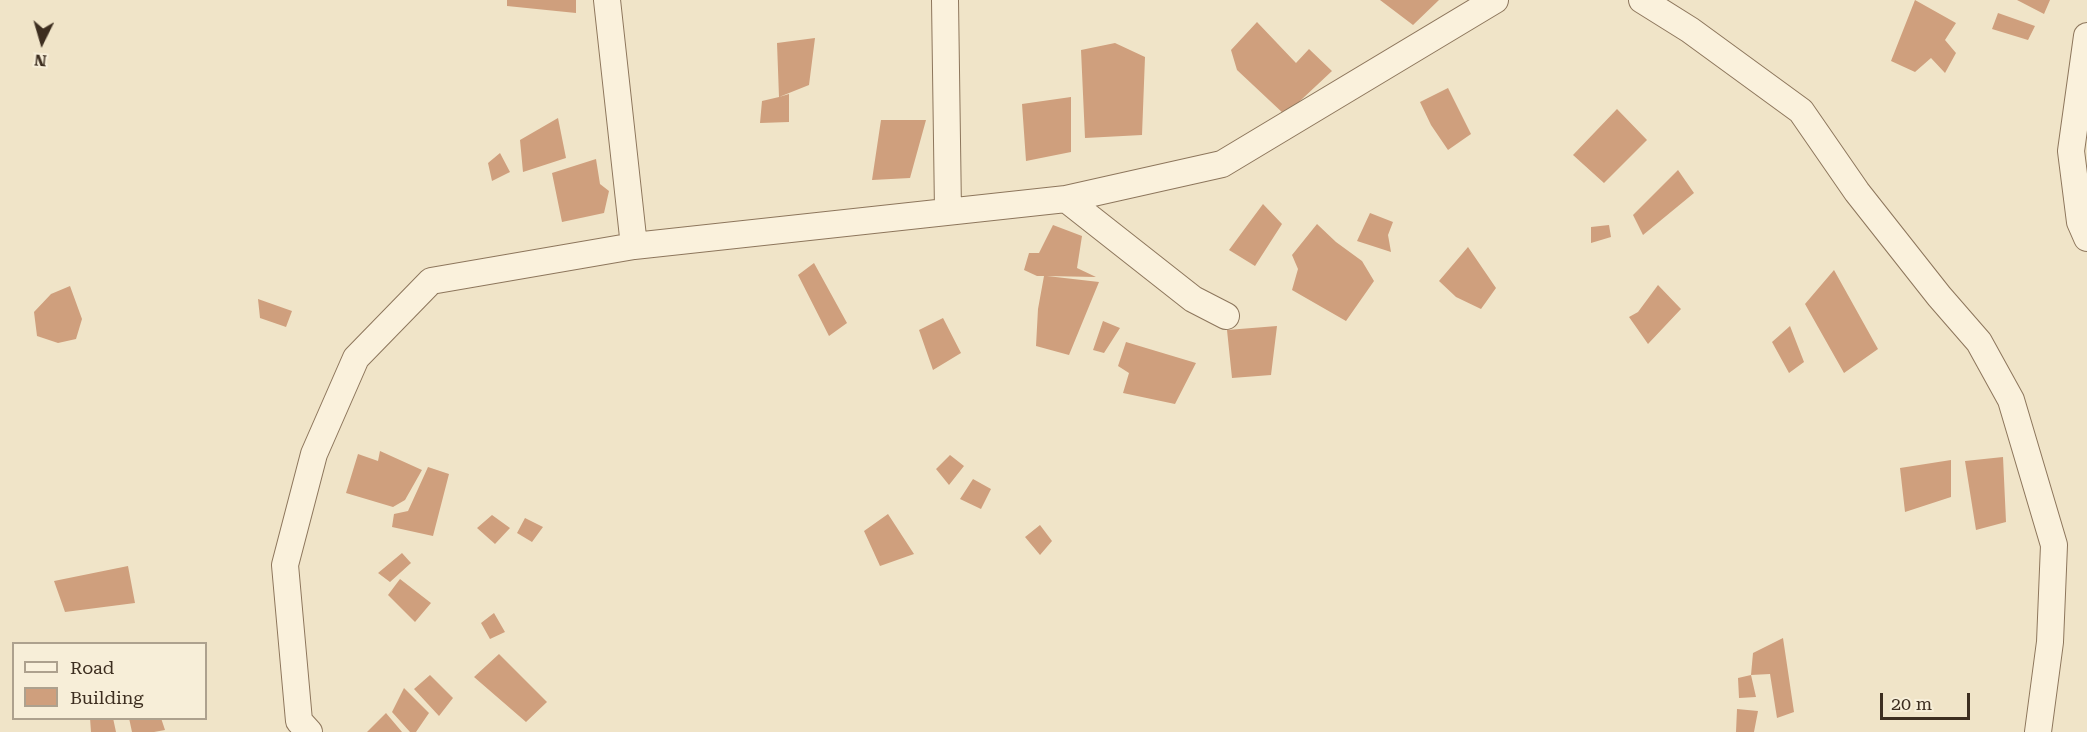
<!DOCTYPE html>
<html>
<head>
<meta charset="utf-8">
<style>
	body { margin:0 }
	#map { position:relative; width:2087px; height:732px; overflow:hidden; background:#f0e4c8; font-family:"Roboto Serif",serif }
	canvas { display:block }
	.legend { position:absolute; left:12px; top:642px; width:195px; height:78px; box-sizing:border-box; background:#f7eed8; border:2px solid #ada18e; margin:0; padding:8px 10px; list-style:none; font-size:18px; color:#3d2e20 }
	.legend li { display:flex; align-items:center; gap:12px; height:30px }
	.legend b { width:30px; border:2px solid #ada18e }
	.north { position:absolute; left:12px; top:12px; width:60px; height:60px; -webkit-text-stroke:4px #f7eed8; paint-order:stroke; rotate:185deg; font-size:16px; font-weight:700; line-height:24px; text-align:center; color:#3d2e20 }
	.north::after { content:''; display:block; margin:auto; width:21px; height:27px; background:#3d2e20; clip-path:polygon(50% 0,100% 100%,50% 72%,0 100%) }
	.scale { position:absolute; left:1880px; top:693px; width:90px; height:27px; box-sizing:border-box; border:3px solid #3d2e20; border-top:0; padding-left:8px; font-size:18px; line-height:21px; white-space:nowrap; color:#3d2e20; -webkit-text-stroke:4px #f7eed8; paint-order:stroke }
</style>
</head>
<body>
<div id="map">
<canvas width="2087" height="732"></canvas>
<ul class="legend">
<li><b style="height:8px;background:#faf1dc"></b>Road</li>
<li><b style="height:16px;background:#cf9f7d"></b>Building</li>
</ul>
<div class="north">N</div>
<div class="scale">20 m</div>
</div>
<script>
const ctx = document.querySelector('canvas').getContext('2d');
ctx.lineJoin = 'round';
function fillPath(path, color) {
  ctx.fillStyle = color;
  ctx.fill(path, 'evenodd');
}
function shape(rows) {
  const path = new Path2D();
  for (const r of rows) {
    path.moveTo(r[0], r[1]);
    for (let i = 2; i < r.length; i += 2) path.lineTo(r[i], r[i + 1]);
  }
  return path;
}
function stroke(path, color, width, dash) {
  ctx.strokeStyle = color;
  ctx.lineWidth = width;
  ctx.lineCap = dash ? 'butt' : 'round';
  ctx.setLineDash(dash || []);
  ctx.stroke(path);
}
const building = shape([
	[507,0,576,0,576,13,507,6],
	[1380,0,1439,0,1413,25],
	[1915,0,1956,23,1945,40,1956,53,1945,73,1931,58,1915,72,1891,61],
	[2017,0,2050,0,2044,14],
	[1998,13,2035,26,2028,40,1992,29],
	[1257,22,1296,63,1309,49,1332,71,1285,115,1237,70,1231,50],
	[815,38,809,85,779,97,789,94,789,122,760,123,762,101,779,97,777,43],
	[1115,43,1145,57,1142,135,1085,138,1081,50],
	[1448,88,1471,134,1448,150,1431,125,1420,102],
	[1071,97,1071,152,1026,161,1022,104],
	[1617,109,1647,140,1604,183,1573,155],
	[558,118,566,158,523,172,520,140],
	[881,120,926,120,910,178,872,180],
	[500,153,510,172,492,181,488,163],
	[596,159,600,184,609,191,604,213,562,222,552,173],
	[1678,170,1694,193,1643,235,1633,215],
	[1263,204,1282,224,1255,266,1229,250],
	[1370,213,1393,222,1388,235,1391,252,1357,241],
	[1317,224,1336,242,1362,261,1374,281,1346,321,1292,290,1298,269,1292,255],
	[1053,225,1082,236,1077,268,1096,277,1047,276,1099,282,1069,355,1036,346,1038,309,1044,276,1037,276,1024,270,1029,253,1039,253],
	[1609,225,1611,237,1591,243,1591,227],
	[1468,247,1496,288,1481,309,1456,297,1439,281],
	[814,263,847,323,829,336,798,275],
	[1834,270,1878,349,1844,373,1805,304],
	[1658,285,1681,309,1648,344,1629,317,1638,312],
	[70,286,82,319,76,339,58,343,37,336,34,312,51,294],
	[258,299,292,311,286,327,260,318],
	[943,318,961,353,933,370,919,330],
	[1103,321,1120,328,1104,353,1093,350],
	[1277,326,1271,375,1232,378,1227,330],
	[1790,326,1804,362,1789,373,1772,342],
	[1126,342,1196,363,1175,404,1123,393,1129,373,1118,366],
	[380,451,422,470,405,500,393,507,346,493,358,454,378,461],
	[950,455,964,466,949,485,936,469],
	[2003,457,2006,522,1976,530,1965,461],
	[1951,460,1951,497,1905,512,1900,468],
	[428,467,449,474,433,536,392,527,394,514,408,511],
	[973,479,991,489,981,509,960,499],
	[888,514,914,554,880,566,864,531],
	[492,515,510,528,495,544,477,528],
	[525,518,543,527,532,542,517,533],
	[1040,525,1052,541,1040,555,1025,537],
	[402,553,411,563,390,582,378,573],
	[128,566,135,603,65,612,54,581],
	[400,579,431,603,415,622,388,595],
	[494,613,505,632,490,639,481,623],
	[1783,638,1794,712,1777,718,1770,674,1751,675,1753,653],
	[499,654,547,702,526,722,474,677],
	[430,675,453,698,439,716,414,689],
	[1751,675,1756,697,1739,698,1738,678],
	[404,688,429,713,416,732,410,732,392,712],
	[1737,709,1758,711,1754,732,1736,732],
	[386,713,402,732,367,732],
	[90,718,113,718,116,732,91,732],
	[129,718,161,718,165,730,154,732,132,732]
]);
const minor = shape([
	[607,0,634,246],
	[945,0,948,211],
	[1642,0,1690,30,1801,111,1857,192,1939,296,1979,342,2011,400,2054,545,2050,642,2038,732],
	[2087,36,2071,151,2080,222,2087,238],
	[1066,199,1193,299,1226,316],
	[309,732,299,721,285,565,314,454,356,358,431,281,634,246,1066,199,1222,164,1495,0]
]);
fillPath(building, '#cf9f7d');
stroke(minor, '#8d765c', 28);
stroke(minor, '#faf1dc', 26);
</script>
</body>
</html>
